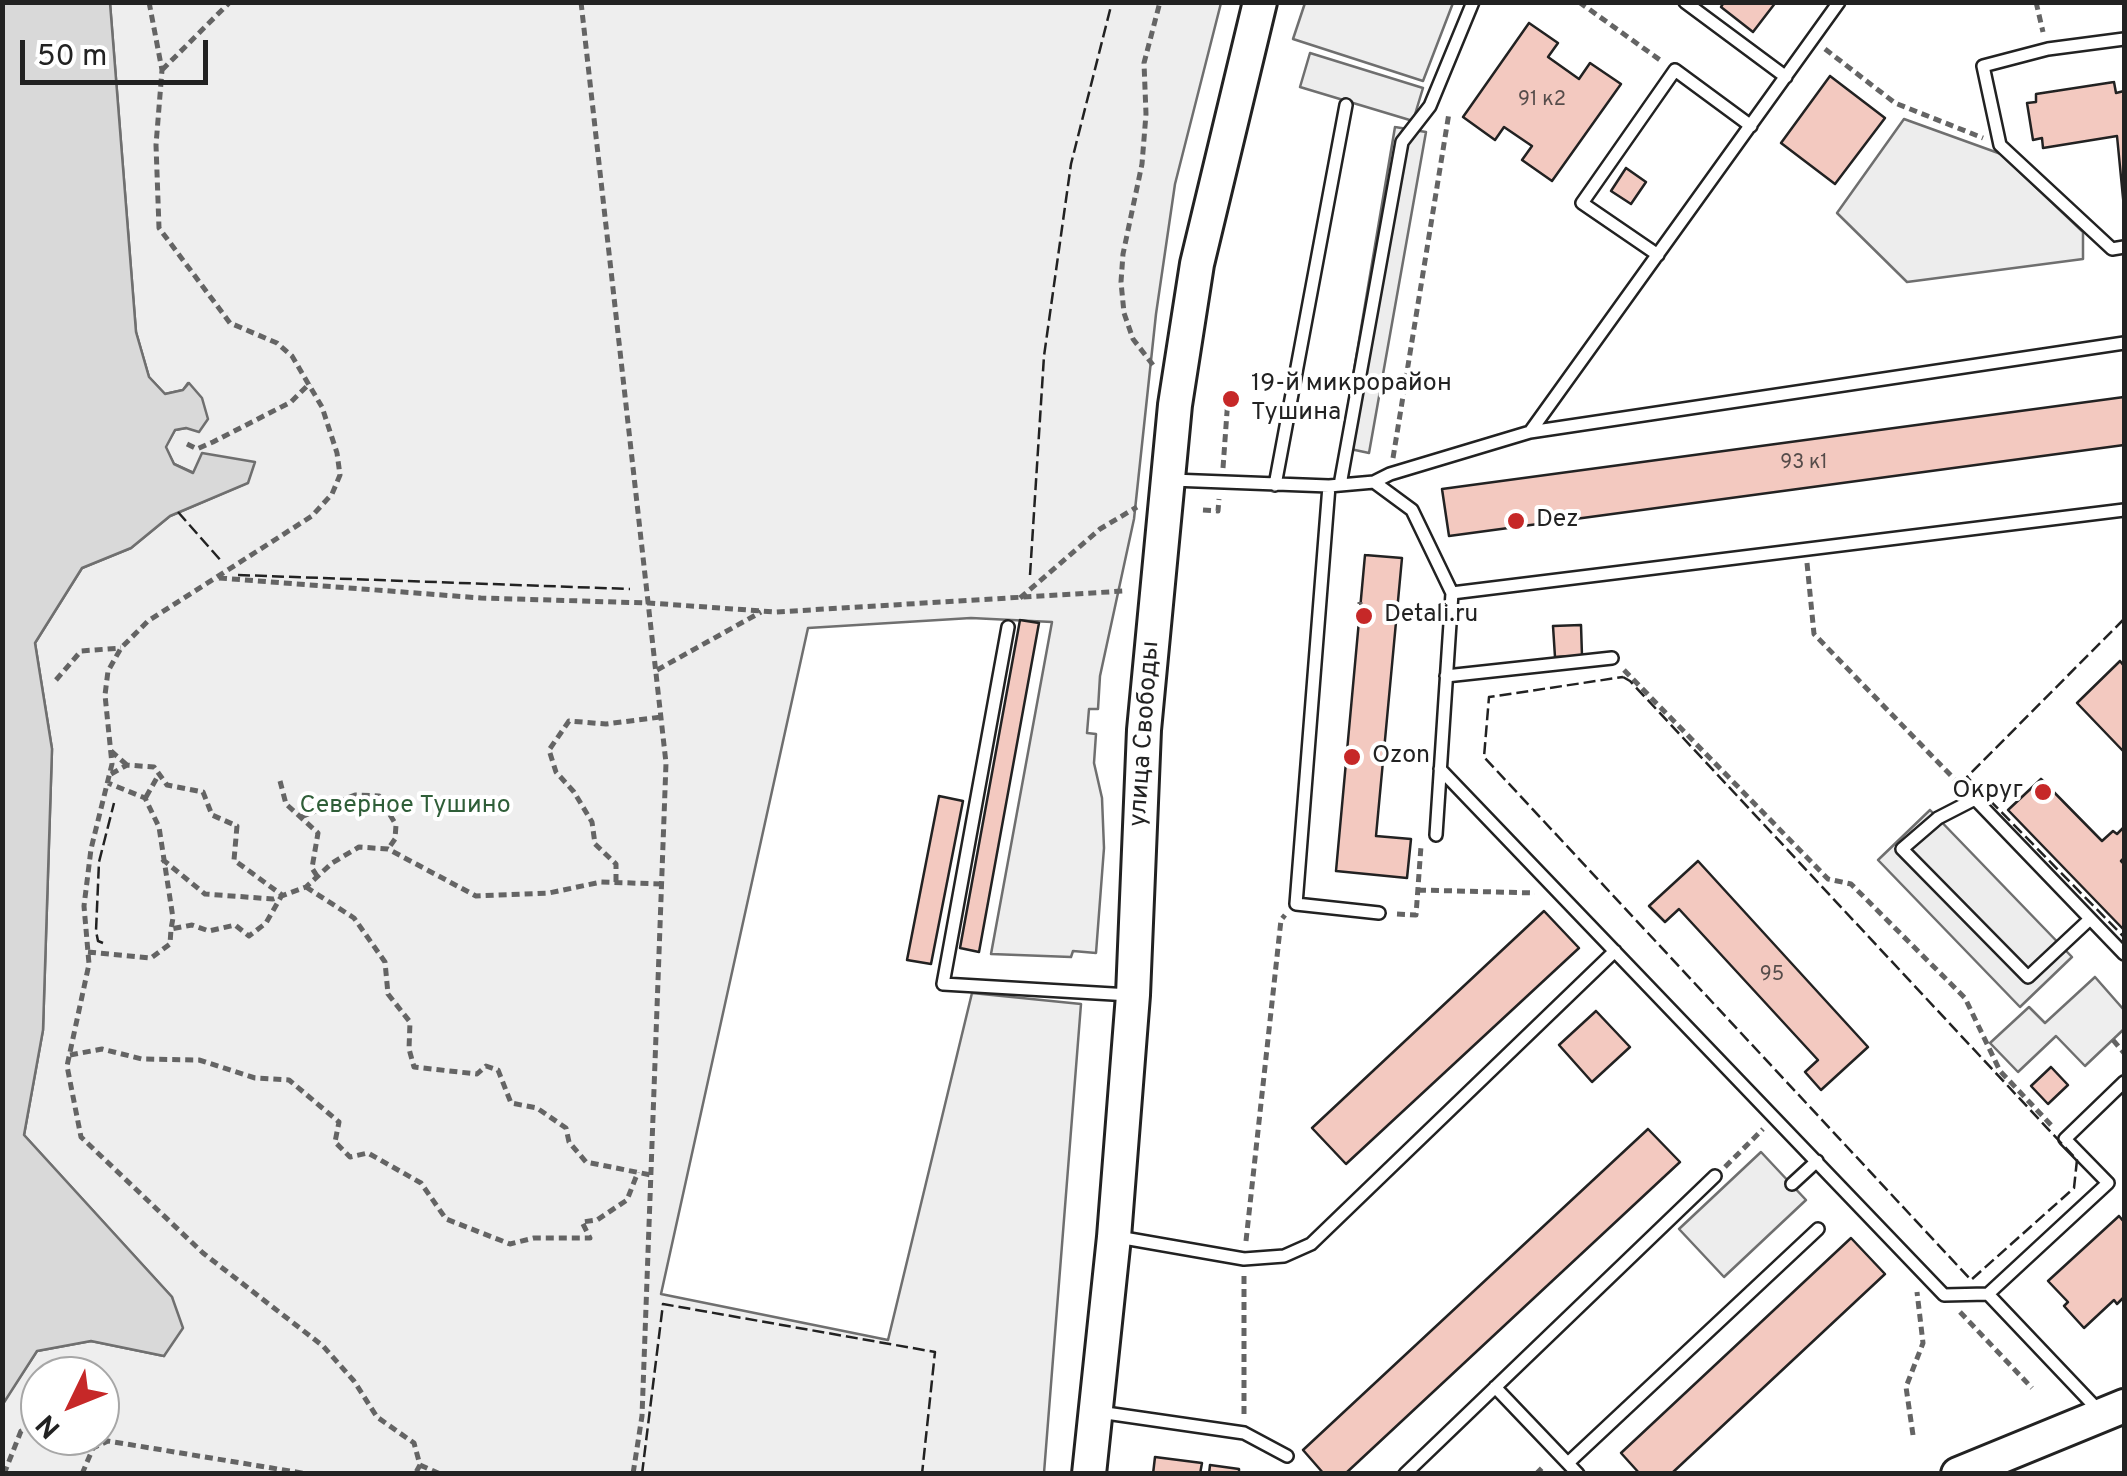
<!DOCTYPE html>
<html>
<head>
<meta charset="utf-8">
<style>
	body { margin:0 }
	#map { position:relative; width:2127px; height:1476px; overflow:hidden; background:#fff; font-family:Overpass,sans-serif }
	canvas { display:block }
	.frame { position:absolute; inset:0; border:5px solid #222; pointer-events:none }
	.north { position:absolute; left:20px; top:1356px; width:100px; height:100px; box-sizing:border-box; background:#fff; border:2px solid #a7a7a7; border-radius:50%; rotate:227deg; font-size:28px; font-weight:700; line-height:40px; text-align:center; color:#222 }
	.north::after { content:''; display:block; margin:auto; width:35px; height:45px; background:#c62828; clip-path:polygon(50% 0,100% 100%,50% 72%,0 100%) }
	.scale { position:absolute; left:20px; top:40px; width:188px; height:45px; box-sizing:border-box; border:5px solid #222; border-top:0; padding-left:12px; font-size:30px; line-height:35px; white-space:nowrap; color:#222; -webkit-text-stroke:8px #fff; paint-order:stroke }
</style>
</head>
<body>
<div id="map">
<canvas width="2127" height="1476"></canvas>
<div class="frame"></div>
<div class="north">N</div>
<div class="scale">50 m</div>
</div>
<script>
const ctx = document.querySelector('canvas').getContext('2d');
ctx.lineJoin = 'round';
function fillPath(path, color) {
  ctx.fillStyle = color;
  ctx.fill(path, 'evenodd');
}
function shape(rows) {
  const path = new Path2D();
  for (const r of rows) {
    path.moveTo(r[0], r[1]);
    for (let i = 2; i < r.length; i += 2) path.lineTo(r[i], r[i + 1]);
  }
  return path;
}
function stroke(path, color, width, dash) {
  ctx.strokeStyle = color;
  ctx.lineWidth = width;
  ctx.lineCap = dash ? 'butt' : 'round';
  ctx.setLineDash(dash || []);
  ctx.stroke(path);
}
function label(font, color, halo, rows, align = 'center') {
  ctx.font = font + ' Overpass,sans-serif';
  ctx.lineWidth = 8;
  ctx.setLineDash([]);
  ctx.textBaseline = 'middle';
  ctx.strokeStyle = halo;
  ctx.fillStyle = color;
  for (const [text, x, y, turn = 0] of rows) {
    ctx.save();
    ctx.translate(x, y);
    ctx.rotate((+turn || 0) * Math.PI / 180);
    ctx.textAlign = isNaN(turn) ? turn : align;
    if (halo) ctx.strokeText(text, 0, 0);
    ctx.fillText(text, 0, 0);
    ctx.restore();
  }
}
const green = shape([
	[110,3,1221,3,1175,184,1156,314,1134,519,1100,676,1098,709,1089,709,1087,733,1096,734,1094,763,1102,798,1104,848,1096,953,1073,951,1071,957,991,954,1052,622,971,618,808,628,661,1294,888,1340,972,993,1081,1004,1044,1473,3,1473,2,1404,37,1351,91,1341,164,1356,172,1297,24,1135,43,1030,52,749,35,643,82,568,131,548,170,516,247,483,194,473,174,464,165,447,175,430,186,428,188,383,183,390,165,394,149,377,136,332,110,3],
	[40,1376,100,1376,100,1436,40,1436,40,1376],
	[1305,3,1305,2,1453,3,1423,81,1293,39,1305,3],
	[2095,977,2124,1010,2124,1029,2085,1066,2056,1036,2018,1072,1990,1043,2029,1007,2045,1023,2095,977]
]);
const parking = shape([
	[1310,53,1423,88,1413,121,1300,87,1310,53],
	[1904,119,2001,154,2083,232,2083,259,1907,282,1837,213,1904,119],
	[1395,127,1426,132,1369,453,1341,447,1395,127],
	[1930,810,2072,957,2020,1007,1878,860,1930,810],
	[1761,1152,1806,1200,1724,1277,1679,1229,1761,1152]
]);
const water = shape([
	[3,2,110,3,136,332,149,377,165,394,183,390,189,383,202,398,208,419,199,432,186,428,175,430,166,447,174,464,193,473,202,453,255,462,248,483,170,516,131,548,82,568,35,643,52,749,43,1030,24,1135,172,1297,183,1328,164,1356,91,1341,37,1351,3,1404,3,2]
]);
const building = shape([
	[1724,2,1776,2,1753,32,1721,7,1724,2],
	[1529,23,1558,43,1548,57,1579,79,1590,63,1621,84,1552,181,1522,160,1532,146,1504,127,1495,140,1463,117,1529,23],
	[1830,76,1885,118,1835,184,1781,143,1830,76],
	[2114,82,2116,93,2124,91,2124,208,2117,136,2043,148,2042,138,2033,140,2027,103,2036,102,2036,94,2114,82],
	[1626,168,1646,182,1631,204,1611,191,1626,168],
	[2124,397,2124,445,1449,536,1442,489,2124,397],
	[1365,555,1402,558,1376,836,1411,839,1407,878,1336,871,1365,555],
	[1020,620,1039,623,979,952,960,948,1020,620],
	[1581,625,1582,656,1555,657,1553,626,1581,625],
	[2120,661,2124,666,2124,752,2077,703,2120,661],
	[2041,779,2102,841,2113,831,2117,834,2124,827,2124,858,2121,861,2124,864,2124,930,2008,810,2041,779],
	[939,796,963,801,931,964,907,960,939,796],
	[1698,861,1868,1047,1821,1090,1805,1072,1818,1060,1679,909,1665,922,1649,906,1698,861],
	[1544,911,1579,948,1346,1164,1312,1128,1544,911],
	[1596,1011,1630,1047,1592,1082,1559,1045,1596,1011],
	[2051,1067,2068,1085,2048,1104,2031,1086,2051,1067],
	[1648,1129,1680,1162,1345,1474,1324,1474,1303,1450,1648,1129],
	[2119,1216,2124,1222,2124,1297,2117,1304,2114,1300,2084,1328,2064,1306,2068,1302,2048,1281,2119,1216],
	[1851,1238,1885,1274,1671,1474,1640,1474,1621,1453,1851,1238],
	[1155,1457,1202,1463,1200,1474,1153,1474,1155,1457],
	[1210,1465,1239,1469,1239,1474,1209,1474,1210,1465]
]);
const path = shape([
	[149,2,162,70,156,145,159,228,230,323,277,343,292,356,322,407,337,453,340,475,332,494,312,516,148,621,121,648,108,671,105,695,112,764,91,849,84,906,89,964,67,1066,81,1137,203,1253,323,1346,354,1381,377,1417,414,1443,420,1465,415,1474],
	[581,2,666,763,642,1416,633,1474],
	[1579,2,1660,60],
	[2036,2,2043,32],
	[1825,49,1895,103,1983,138],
	[162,70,230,2],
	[1153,365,1133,339,1124,313,1121,282,1123,254,1142,164,1146,114,1144,63,1160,2],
	[187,444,197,449,213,442,291,402,310,383],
	[1393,458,1449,113],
	[1223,468,1228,398],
	[1203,510,1218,511,1219,499],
	[1807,563,1814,634,1962,787],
	[219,578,481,598,649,603,776,612,1124,591],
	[1020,598,1100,529,1137,507],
	[1360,604,1360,602],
	[657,670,761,612],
	[1624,670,1828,879,1851,884,1965,998,2000,1071,2052,1126],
	[56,680,81,651,121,648],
	[111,751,127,765],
	[111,774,127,765,154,767,167,785,203,792,212,815,237,826,234,860,282,895,266,923,249,936,235,925,209,931,192,925,171,929],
	[280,781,286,804,318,833,312,868,317,876],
	[146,797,159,774],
	[301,817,355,795,379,796,396,825,395,839,388,849],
	[162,859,205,894,273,899,306,887,332,863,359,847,388,849,476,896,549,893,601,882,662,884],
	[616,882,616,864,595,844,592,822,574,792,556,772,549,750,569,721,606,724,661,717],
	[306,887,354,918,385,962,388,994,410,1022,409,1049,414,1067,477,1074,486,1066,498,1070,511,1103,537,1108,566,1128,569,1142,586,1162,651,1175],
	[1418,890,1535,893],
	[1397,914,1416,915,1421,846],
	[88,952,151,958,170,944,171,929,173,918,159,827,145,798,108,783],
	[2113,1040,2124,1053],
	[70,1055,102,1049,142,1059,199,1060,255,1078,289,1080,339,1122,335,1142,350,1157,368,1153,421,1183,446,1219,510,1244,534,1238,590,1238,582,1222,597,1220,627,1200,638,1172],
	[1725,1167,1763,1129],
	[1246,1241,1281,920,1285,915],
	[1244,1276,1244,1415],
	[1960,1312,2032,1388],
	[1913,1435,1906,1387,1923,1343,1917,1292],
	[90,1436,106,1441],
	[420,1465,440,1474],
	[4,1474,21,1431,40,1424],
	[82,1474,93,1448,108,1441,308,1474],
	[1536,1474,1545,1465]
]);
const lane = shape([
	[1685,2,1786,77],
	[2124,39,2048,49,1983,66,2000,145,2112,249,2124,247],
	[1658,255,1582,203,1675,70,1751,126],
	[1530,432,1839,2],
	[1172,480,1329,486,1374,482,1390,474,1530,432,2124,343],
	[1374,482,1412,510,1452,593,1436,835],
	[1275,485,1346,105],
	[1340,485,1402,142,1430,106,1473,2],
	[1329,486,1296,904,1379,913],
	[1452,593,2124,510],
	[1008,627,943,984,1130,995],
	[1446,676,1612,658],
	[1440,769,1944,1295,1988,1294,2108,1183,2065,1139,2124,1082],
	[1982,792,1975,799,2124,954],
	[1975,799,1938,818,1902,849,2028,977,2090,919],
	[1792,1184,1817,1161],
	[1118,1237,1244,1259,1284,1256,1311,1244,1615,951],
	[1988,1294,2100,1412],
	[1495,1387,1578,1474],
	[1099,1412,1244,1433,1287,1456],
	[1568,1463,1818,1229],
	[1405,1474,1715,1176]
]);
const secondary = shape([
	[1089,1474,1114,1237,1133,995,1144,730,1175,405,1197,264,1260,2],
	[1958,1474,2124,1406]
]);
const fence = shape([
	[178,512,223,563],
	[238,575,630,589],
	[1030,575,1044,356,1071,164,1112,2],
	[2124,619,1967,777,2124,937],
	[1623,677,1630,681,2077,1160,2074,1188,1971,1280,1484,757,1489,697,1623,677],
	[103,943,98,941,96,931,99,862,114,803],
	[642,1474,663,1304,935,1352,922,1474]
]);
const markers = [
	[1231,399,10,"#c62828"],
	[1516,521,10,"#c62828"],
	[1364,616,10,"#c62828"],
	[1352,757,10,"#c62828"],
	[2043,792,10,"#c62828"]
];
const numberNames = [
	["91 к2",1542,101],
	["93 к1",1804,464],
	["95",1772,976]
];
const poiNames = [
	["19-й микрорайон",1251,385],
	["Тушина",1251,414],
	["Dez",1536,521],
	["Detali.ru",1384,616],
	["Ozon",1372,757],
	["Округ",2023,792,"right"]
];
const streetNames = [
	["улица Свободы",1146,734,-86]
];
const parkNames = [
	["Северное Тушино",405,807]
];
fillPath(green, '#eee');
stroke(green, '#6f6f6f', 2.5);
fillPath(parking, '#ededed');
stroke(parking, '#6f6f6f', 2.5);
fillPath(water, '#d9d9d9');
stroke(water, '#6f6f6f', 2.5);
fillPath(building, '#f3c9c0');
stroke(building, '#222', 2.5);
stroke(lane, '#222', 16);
stroke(secondary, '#222', 38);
stroke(path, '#646464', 5, [8, 5]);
stroke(lane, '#fff', 11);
stroke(secondary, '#fff', 32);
stroke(fence, '#222', 2.5, [12, 5]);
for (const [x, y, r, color] of markers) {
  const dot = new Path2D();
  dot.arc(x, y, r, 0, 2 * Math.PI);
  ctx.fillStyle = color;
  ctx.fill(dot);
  stroke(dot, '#fff', 4);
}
label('20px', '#564c4a', null, numberNames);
label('25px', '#222', '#fff', poiNames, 'left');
label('25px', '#222', '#fff', streetNames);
label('25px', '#2f5e38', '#fff', parkNames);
</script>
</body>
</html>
